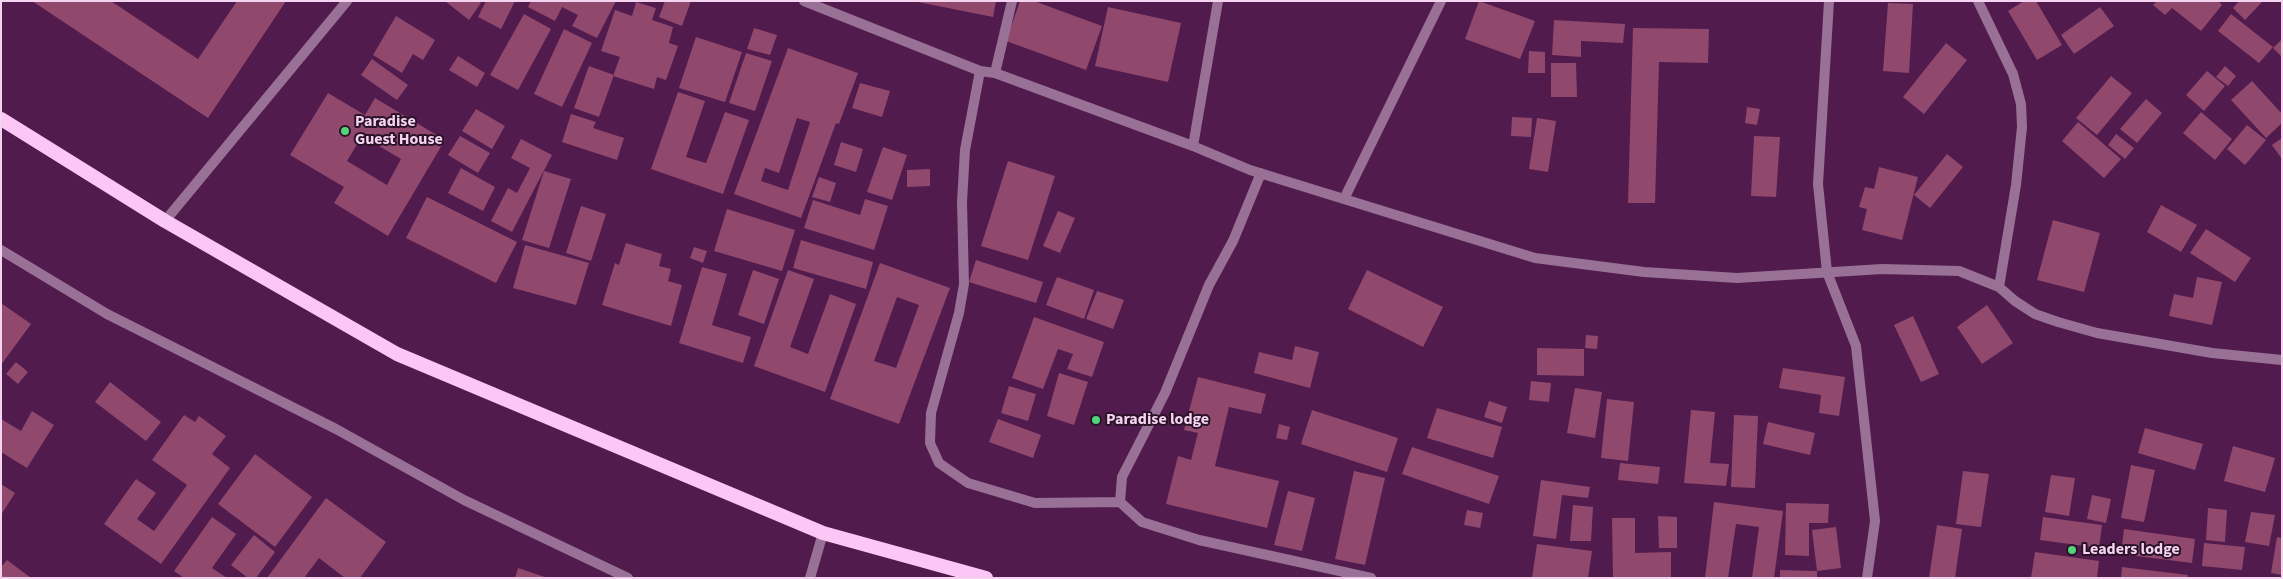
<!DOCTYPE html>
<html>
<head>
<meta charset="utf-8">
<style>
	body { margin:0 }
	#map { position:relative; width:2283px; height:579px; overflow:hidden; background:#511b4e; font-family:"Source Sans 3",sans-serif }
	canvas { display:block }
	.frame { position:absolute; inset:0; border:2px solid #f5d4f1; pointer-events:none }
</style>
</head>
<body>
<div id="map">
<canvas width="2283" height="579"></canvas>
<div class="frame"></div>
</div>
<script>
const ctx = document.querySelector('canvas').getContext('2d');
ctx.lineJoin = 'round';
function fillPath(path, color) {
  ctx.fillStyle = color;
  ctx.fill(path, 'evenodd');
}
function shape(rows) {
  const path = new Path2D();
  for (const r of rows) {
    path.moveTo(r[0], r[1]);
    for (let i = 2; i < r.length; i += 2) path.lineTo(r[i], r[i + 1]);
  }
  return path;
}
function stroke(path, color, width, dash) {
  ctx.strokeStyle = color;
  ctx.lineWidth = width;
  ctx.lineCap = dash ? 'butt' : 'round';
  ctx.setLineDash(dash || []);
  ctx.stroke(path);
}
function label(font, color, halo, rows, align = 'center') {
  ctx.font = font + ' "Source Sans 3",sans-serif';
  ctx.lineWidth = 4;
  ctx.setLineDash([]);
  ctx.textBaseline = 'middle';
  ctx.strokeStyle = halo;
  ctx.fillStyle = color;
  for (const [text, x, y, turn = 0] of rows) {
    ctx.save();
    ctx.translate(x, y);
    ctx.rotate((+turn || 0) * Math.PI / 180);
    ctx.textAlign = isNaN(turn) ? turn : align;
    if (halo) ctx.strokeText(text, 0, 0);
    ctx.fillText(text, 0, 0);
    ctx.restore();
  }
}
const building = shape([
	[32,1,111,1,198,59,237,1,286,1,208,118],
	[445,1,479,1,481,3,469,20],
	[486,1,515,1,501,29,478,17],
	[531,1,616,1,597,38,572,26,578,15,562,7,555,21,528,7],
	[665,1,691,1,682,26,659,17],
	[913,1,996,1,993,17],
	[1020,1,1034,1,1102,26,1086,70,1006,41],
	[1479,1,1535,21,1520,59,1465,39],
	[2024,1,2036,1,2062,45,2037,60,2008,11],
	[2157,1,2218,1,2222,5,2201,31,2172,8,2165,15,2153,5],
	[2239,1,2263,1,2245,20,2233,8],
	[636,2,656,8,652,20,673,27,669,43,678,46,666,80,657,77,654,89,613,76,620,57,601,51,615,10,632,16],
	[1888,3,1913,4,1909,73,1883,71],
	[1108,7,1181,23,1168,82,1095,66],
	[2100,7,2114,26,2074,54,2061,35],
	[524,14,551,29,518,90,490,75],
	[2231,14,2273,47,2259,63,2218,31],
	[396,16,435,40,423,60,413,54,402,73,373,55],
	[1554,20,1625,24,1623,43,1581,41,1581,57,1552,55],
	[754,28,777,35,770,55,747,49],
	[1633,28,1709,29,1708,63,1659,62,1655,203,1628,203],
	[564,29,592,43,562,107,534,94],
	[696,37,742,52,725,102,679,88],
	[2282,39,2282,57,2273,48],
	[1946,43,1967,60,1924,114,1903,97],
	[788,48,858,73,839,124,836,123,801,218,734,194],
	[797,118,810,122,788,190,761,181,765,168,779,173],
	[1529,51,1545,52,1545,73,1528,73],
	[746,53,772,61,755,111,729,103],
	[458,56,485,73,477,87,449,70],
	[372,59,408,85,397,100,361,75],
	[1551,63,1576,63,1577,97,1551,97],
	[589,66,614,75,599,117,574,108],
	[2225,66,2236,76,2228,86,2216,77],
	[2207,71,2225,86,2204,111,2186,95],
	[2111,76,2132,93,2097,135,2076,118],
	[2252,81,2282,114,2282,123,2266,138,2231,100],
	[860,83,890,91,882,117,852,108],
	[678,92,705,101,686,157,706,163,725,112,749,120,723,194,651,169],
	[328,93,365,115,375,98,445,140,388,236,334,203,344,187,290,155],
	[362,136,401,159,387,185,347,161],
	[2146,99,2162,113,2137,143,2120,129],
	[1747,107,1760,109,1757,125,1745,123],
	[476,109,505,126,492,149,462,131],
	[2201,112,2232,139,2215,160,2183,133],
	[571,114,596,122,593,128,624,138,617,160,562,142],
	[1512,117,1532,118,1531,137,1511,136],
	[1537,118,1556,121,1548,172,1529,169],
	[2078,122,2121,159,2104,178,2062,141],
	[2247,125,2266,140,2245,165,2227,149],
	[2116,134,2134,148,2125,159,2108,145],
	[460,136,490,153,478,173,448,155],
	[1754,136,1780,137,1776,197,1751,196],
	[2282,138,2282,159,2272,145],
	[521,139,552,155,512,232,491,221,508,188,517,193,530,168,511,158],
	[841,142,863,149,856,172,834,165],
	[883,147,907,155,892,200,867,192],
	[1947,154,1963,167,1930,208,1914,195],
	[1008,161,1055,176,1028,260,981,246],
	[1879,167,1918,177,1902,240,1862,230,1867,209,1859,207,1865,187,1874,189],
	[461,168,495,187,483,211,448,193],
	[930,169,930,186,907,187,907,170],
	[544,171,571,179,549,248,522,240],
	[819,177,836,183,830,202,812,197],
	[427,197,517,242,496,283,406,238],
	[865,199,888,206,874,250,804,228,813,200,860,215],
	[2161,205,2197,225,2181,252,2147,232],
	[581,206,606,214,591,261,566,253],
	[727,209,795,230,782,271,714,251],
	[1058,211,1075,218,1060,253,1043,246],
	[2053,220,2100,233,2084,292,2037,280],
	[2206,229,2251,258,2235,282,2190,253],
	[801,240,873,262,866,289,793,268],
	[626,243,662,254,659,266,671,269,668,281,682,285,671,326,602,305,615,263,619,265],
	[525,245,589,263,576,305,513,288],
	[694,247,707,251,703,263,690,258],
	[976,260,1043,282,1036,303,969,282],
	[880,263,950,288,899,424,830,399],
	[897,297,919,305,896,368,874,361],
	[702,267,727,274,712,325,751,337,743,363,679,343],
	[753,270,779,279,764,324,738,315],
	[788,270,814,279,790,347,808,354,830,294,856,304,825,392,754,366],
	[1367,270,1443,307,1423,347,1348,309],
	[1057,277,1094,290,1084,319,1046,305],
	[2197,277,2222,282,2212,325,2169,316,2174,294,2193,298],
	[1097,291,1124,300,1113,329,1086,319],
	[1,303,31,324,1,365],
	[1987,305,2013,343,1982,364,1957,327],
	[1913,316,1939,374,1921,382,1894,325],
	[1034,317,1104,342,1092,377,1067,369,1073,354,1058,349,1043,389,1012,378],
	[1586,335,1598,336,1597,349,1585,348],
	[1295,346,1319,352,1310,388,1254,373,1259,352,1292,360],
	[1537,348,1584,349,1584,376,1537,375],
	[16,362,28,372,18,384,6,374],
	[1783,368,1845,377,1839,416,1819,413,1821,395,1779,388],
	[1059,373,1088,382,1074,425,1047,416],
	[1198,377,1266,394,1261,414,1229,407,1215,466,1279,481,1267,528,1166,504,1178,456,1191,460,1198,433,1184,430],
	[1531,381,1551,383,1549,402,1529,400],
	[110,382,161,422,146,441,95,402],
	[1009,386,1036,394,1028,421,1001,413],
	[1575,388,1602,392,1595,438,1567,433],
	[1607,399,1634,402,1628,461,1601,458],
	[1489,401,1507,407,1502,423,1484,417],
	[1437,408,1502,427,1493,458,1427,438],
	[1312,410,1398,438,1387,472,1301,444],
	[1691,410,1715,412,1710,463,1729,464,1726,486,1684,483],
	[32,411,54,425,27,468,1,452,1,419,21,431],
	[184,415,195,422,199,416,226,436,212,454,230,468,161,564,104,524,136,479,156,493,137,519,154,531,187,485,152,460],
	[1734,415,1758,416,1755,488,1731,487],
	[998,419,1041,435,1033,458,989,442],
	[1768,422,1815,433,1810,455,1763,444],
	[1279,424,1290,427,1287,440,1276,438],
	[2145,428,2203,444,2195,470,2138,453],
	[2233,446,2275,458,2265,492,2224,481],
	[1412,447,1499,476,1489,504,1402,474],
	[255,454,312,497,275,547,218,504],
	[1620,463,1660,467,1658,484,1618,480],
	[2131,465,2155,470,2144,522,2121,518],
	[1354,471,1385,478,1365,565,1335,559],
	[1963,471,1989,474,1981,527,1956,524],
	[2051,475,2075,478,2069,516,2045,512],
	[1541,480,1590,487,1588,498,1562,495,1556,539,1533,536],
	[1,484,15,493,1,515],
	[1288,491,1315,498,1302,551,1274,545],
	[2092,495,2111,499,2106,523,2087,519],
	[326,498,386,542,360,578,345,578,319,558,304,578,267,578],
	[1714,502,1783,511,1774,578,1752,578,1759,527,1736,524,1728,578,1705,578],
	[1786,503,1829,504,1828,523,1809,523,1809,556,1785,555],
	[1573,505,1593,507,1591,541,1570,541],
	[2208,508,2227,510,2225,542,2206,540],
	[1467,510,1483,513,1480,528,1464,525],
	[2251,512,2275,515,2269,546,2245,542],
	[1658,516,1677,517,1677,548,1659,548],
	[212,517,236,534,212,568,227,578,184,578,174,571],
	[2043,517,2102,525,2099,548,2040,540],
	[1612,518,1635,518,1635,553,1671,552,1671,578,1613,578],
	[1937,525,1962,529,1955,578,1929,578],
	[1836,527,1841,568,1817,571,1812,530],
	[2124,529,2195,539,2192,563,2121,554],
	[254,535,275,552,256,578,248,578,231,565],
	[2277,537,2282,538,2282,575,2271,573],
	[2204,543,2245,547,2242,570,2202,566],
	[1537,544,1592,551,1588,578,1532,578],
	[2035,552,2099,561,2097,578,2031,578],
	[7,560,31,578,1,578,1,567],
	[2122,567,2188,575,2187,578,2121,578],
	[518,568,545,577,545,578,515,578],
	[1780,570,1817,571,1817,578,1780,578]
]);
const minor = shape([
	[804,1,980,71,995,73,1193,146,1250,170,1535,258,1644,272,1737,278,1882,269,1959,271,1999,287,2015,301,2035,314,2058,322,2097,333,2212,353,2282,360],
	[1829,1,1818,184,1827,272,1856,346,1875,521,1867,578],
	[1978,1,2013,74,2021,104,2022,127,2016,185,1999,287],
	[980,71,965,150,962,202,964,284,959,313,931,413,930,443,939,463,968,483,1035,503,1120,502],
	[995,73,1012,1],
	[1193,146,1218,1],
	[1261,173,1233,241,1209,285,1165,393,1122,477,1120,502,1142,522,1199,540,1371,578],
	[1344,199,1441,1],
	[165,221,347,1],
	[1,250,107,314,336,429,464,500,628,578],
	[810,578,823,533]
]);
const trunk = shape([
	[1,119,165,221,397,354,823,533,986,578]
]);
const markers = [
	[345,131,5,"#4fd675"],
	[1096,420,5,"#4fd675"],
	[2072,550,5,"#4fd675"]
];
const poiNames = [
	["Paradise",355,122],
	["Guest House",355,140],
	["Paradise lodge",1106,420],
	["Leaders lodge",2082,550]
];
fillPath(building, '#90486d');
stroke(minor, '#997196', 10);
stroke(trunk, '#fbc8f6', 14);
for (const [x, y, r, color] of markers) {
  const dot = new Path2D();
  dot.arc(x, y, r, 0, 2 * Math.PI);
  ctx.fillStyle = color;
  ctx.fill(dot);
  stroke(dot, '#2a1228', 2);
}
label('bold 16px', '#f5d4f1', '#2a1228', poiNames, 'left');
</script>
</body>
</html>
